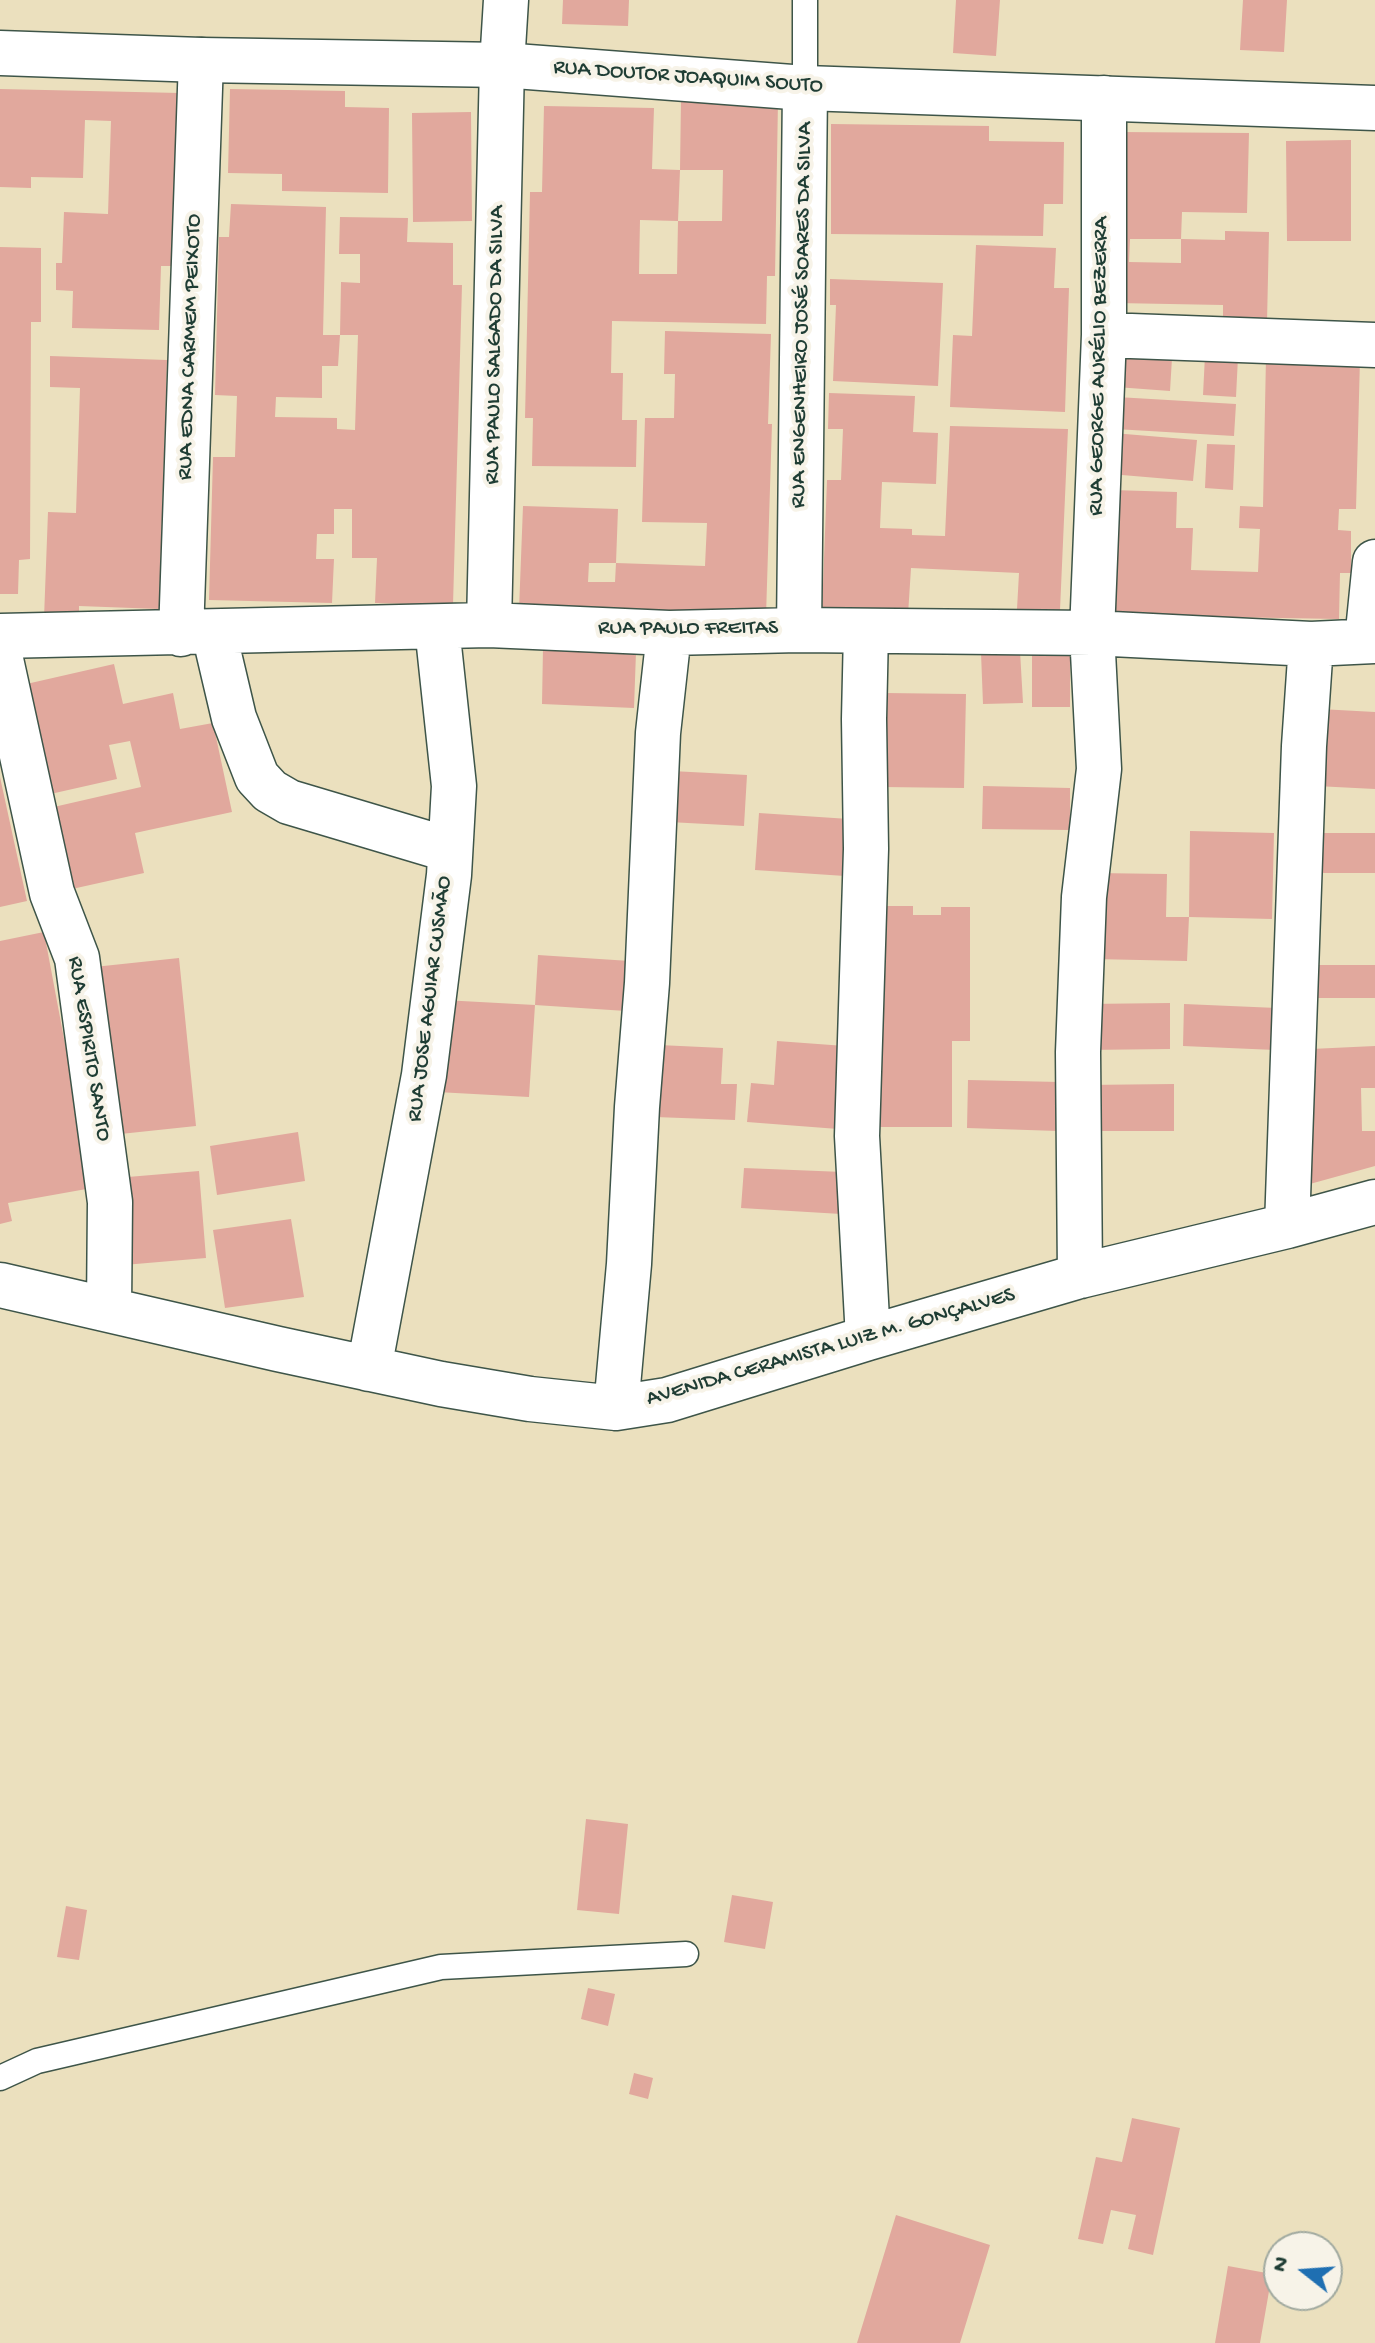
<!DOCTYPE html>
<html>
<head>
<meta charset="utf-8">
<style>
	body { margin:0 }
	#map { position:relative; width:1375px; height:2343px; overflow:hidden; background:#ebe0be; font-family:"Gochi Hand",sans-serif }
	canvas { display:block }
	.north { position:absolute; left:1263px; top:2231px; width:80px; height:80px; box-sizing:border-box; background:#f7f3e8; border:2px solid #a1aaa0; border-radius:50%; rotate:287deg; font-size:22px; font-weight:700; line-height:32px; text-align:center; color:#1f3d34 }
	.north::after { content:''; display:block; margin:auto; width:28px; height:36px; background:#1f6fb2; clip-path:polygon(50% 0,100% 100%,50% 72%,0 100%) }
</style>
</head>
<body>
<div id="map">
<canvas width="1375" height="2343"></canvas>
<div class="north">N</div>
</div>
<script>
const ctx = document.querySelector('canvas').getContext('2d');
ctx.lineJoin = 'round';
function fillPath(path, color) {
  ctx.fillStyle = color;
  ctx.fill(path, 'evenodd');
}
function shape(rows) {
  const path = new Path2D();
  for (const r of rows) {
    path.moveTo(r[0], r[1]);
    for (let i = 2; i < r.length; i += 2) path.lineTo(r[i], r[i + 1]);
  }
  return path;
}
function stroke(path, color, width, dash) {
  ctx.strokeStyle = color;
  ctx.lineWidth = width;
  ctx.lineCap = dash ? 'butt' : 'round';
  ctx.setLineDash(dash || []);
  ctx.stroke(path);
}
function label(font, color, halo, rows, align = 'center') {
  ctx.font = font + ' "Gochi Hand",sans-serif';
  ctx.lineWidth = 8;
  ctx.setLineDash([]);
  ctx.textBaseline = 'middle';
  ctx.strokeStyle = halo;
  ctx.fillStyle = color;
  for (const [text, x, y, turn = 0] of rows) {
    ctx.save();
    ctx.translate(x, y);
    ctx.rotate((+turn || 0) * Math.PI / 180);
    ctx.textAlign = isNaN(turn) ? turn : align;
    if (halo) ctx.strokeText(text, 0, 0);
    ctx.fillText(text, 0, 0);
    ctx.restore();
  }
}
const building = shape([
	[563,0,629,0,628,26,562,24],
	[956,0,1000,0,996,56,953,53],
	[1243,0,1287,0,1284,52,1240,50],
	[0,89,180,93,175,266,161,266,159,330,72,328,73,291,56,290,56,263,62,263,64,212,108,214,111,121,85,120,83,178,31,177,31,188,0,187],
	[230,89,345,91,345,107,389,108,388,193,282,191,282,174,228,173],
	[681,99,778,101,775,276,767,276,766,324,612,321,611,373,623,373,622,420,637,420,636,467,532,466,533,418,525,418,530,192,542,192,544,106,654,108,652,169,680,170],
	[680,170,723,170,722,221,678,221,677,274,639,274,640,220,678,221],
	[471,112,472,221,413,222,412,113],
	[831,124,989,126,989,141,1064,142,1063,204,1044,204,1043,236,831,234],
	[1120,132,1249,133,1247,213,1182,212,1181,239,1225,240,1225,231,1269,232,1267,322,1223,321,1223,305,1116,303],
	[1130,239,1181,239,1181,263,1129,262],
	[1351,140,1351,241,1287,241,1286,141],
	[231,204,326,207,323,335,340,335,338,366,322,366,322,398,276,397,275,417,337,418,337,429,355,430,356,398,358,335,340,335,341,282,360,283,360,254,339,254,340,217,408,218,407,242,453,243,453,285,462,285,453,605,375,603,377,558,352,558,352,509,334,509,334,534,317,534,316,559,334,559,332,603,209,600,213,457,235,457,237,396,215,395,219,237,229,237],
	[976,245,1056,248,1054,288,1069,288,1065,412,950,407,953,335,972,336],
	[0,247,41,248,41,322,31,322,30,559,19,560,18,594,0,594],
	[830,279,943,283,938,386,833,381,836,305,830,305],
	[665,331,771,334,768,424,772,424,766,616,519,610,523,506,618,509,616,563,589,563,588,582,615,582,616,563,705,566,707,523,642,522,645,418,674,418,675,374,664,374],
	[1118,355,1172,358,1170,391,1116,387],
	[1205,355,1238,357,1236,397,1203,395],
	[50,356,167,360,159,609,79,606,79,619,44,618,48,512,76,513,80,388,50,387],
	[1266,357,1360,359,1356,509,1339,509,1338,530,1351,531,1351,573,1340,573,1339,619,1109,615,1112,490,1177,492,1176,528,1193,528,1191,570,1258,572,1260,529,1239,528,1240,506,1263,507],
	[829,393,915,396,913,432,938,433,936,484,882,482,880,528,912,529,912,535,945,536,950,426,1068,429,1060,610,1017,609,1019,573,911,568,908,615,822,612,827,480,841,480,843,429,828,429],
	[1117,397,1236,404,1234,436,1115,429],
	[1113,433,1197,440,1193,481,1110,474],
	[1207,444,1235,445,1233,490,1205,488],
	[543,648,636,652,634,708,542,704],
	[1020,651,1023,703,983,704,981,653],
	[1032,654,1070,654,1070,707,1032,707],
	[114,664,123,704,173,693,180,729,213,723,232,812,135,833,144,873,63,891,45,809,141,787,130,741,109,745,117,779,46,795,22,685],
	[885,693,966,694,964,788,883,787],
	[1320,709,1375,712,1375,789,1316,786],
	[672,771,747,775,744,826,669,822],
	[0,777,27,901,0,907],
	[983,786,1070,788,1070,830,982,829],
	[759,813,849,819,845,876,755,870],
	[1190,831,1274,833,1272,919,1189,917],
	[1313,833,1375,833,1375,873,1313,873],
	[1095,873,1167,874,1166,917,1189,917,1187,961,1093,959],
	[880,906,913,906,913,915,941,915,941,907,970,907,970,1041,952,1041,952,1127,866,1127],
	[44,932,92,1188,8,1203,12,1221,0,1224,0,941],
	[538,955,630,961,626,1011,535,1005],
	[179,958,196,1126,111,1135,94,967],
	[1317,965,1375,965,1375,998,1316,998],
	[443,1000,535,1005,529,1097,437,1092],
	[1170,1003,1170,1049,1086,1050,1086,1004],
	[1184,1004,1277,1008,1275,1050,1183,1046],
	[777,1041,845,1046,838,1129,747,1122,751,1083,774,1085],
	[659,1045,723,1048,721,1084,737,1084,735,1120,655,1117],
	[1375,1046,1375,1088,1361,1088,1362,1131,1375,1131,1375,1166,1299,1187,1298,1133,1313,1133,1311,1049],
	[968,1080,1060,1082,1058,1131,967,1128],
	[1174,1084,1174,1131,1085,1131,1085,1085],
	[298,1132,305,1181,217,1195,210,1146],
	[744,1168,843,1172,841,1214,741,1208],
	[199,1171,206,1258,124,1265,116,1178],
	[291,1219,304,1297,225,1308,213,1230],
	[586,1819,628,1824,619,1914,577,1910],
	[732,1895,773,1902,765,1949,724,1942],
	[66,1906,87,1910,79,1960,57,1957],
	[588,1988,615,1994,608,2026,581,2019],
	[634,2073,653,2078,648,2099,629,2094],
	[1132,2118,1180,2128,1153,2255,1128,2249,1136,2215,1111,2210,1103,2244,1078,2239,1096,2157,1122,2162],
	[896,2215,990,2245,960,2343,857,2343],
	[1228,2266,1272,2274,1260,2343,1215,2343]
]);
const lane = shape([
	[805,0,805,88],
	[0,2078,37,2061,441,1967,686,1954]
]);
const street = shape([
	[1104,335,1375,345],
	[489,625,502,65,506,0],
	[799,630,805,88],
	[866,631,864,719,866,849,857,1136,868,1338],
	[214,633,234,718,257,777,270,791,289,802,450,850],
	[181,634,201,60],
	[0,636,489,625,669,633,799,630,1092,633,1311,644,1375,641],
	[1367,641,1375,562],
	[0,655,52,893,77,958,110,1202,109,1308],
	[1287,1226,1304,746,1311,644],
	[1080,1276,1078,1052,1084,897,1099,769,1092,633,1104,335,1104,98],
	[0,1285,278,1349,441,1384,530,1399,616,1408,667,1400,868,1338,1080,1276,1287,1226,1375,1202],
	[369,1369,424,1075,449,875,454,786,437,627],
	[616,1408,629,1264,637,1107,647,983,658,733,669,633]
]);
const secondary = shape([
	[0,53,201,60,502,65,805,88,1375,108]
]);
const streetNames = [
	["RUA DOUTOR JOAQUIM SOUTO",688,78,4],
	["RUA ENGENHEIRO JOSÉ SOARES DA SILVA",803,315,-89],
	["RUA PAULO SALGADO DA SILVA",496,345,-89],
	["RUA EDNA CARMEM PEIXOTO",191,347,-88],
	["RUA GEORGE AURÉLIO BEZERRA",1100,366,-89],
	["RUA PAULO FREITAS",688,630],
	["RUA JOSE AGUIAR CUSMÃO",431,999,-83],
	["RUA ESPIRITO SANTO",88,1049,81],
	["AVENIDA CERAMISTA LUIZ M. GONÇALVES",831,1348,-16]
];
fillPath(building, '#e1a89d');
stroke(lane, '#3e5549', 27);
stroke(street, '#3e5549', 47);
stroke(secondary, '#3e5549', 47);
stroke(lane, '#fff', 24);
stroke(street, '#fff', 44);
stroke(secondary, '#fff', 44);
label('22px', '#1f3d34', '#f7f3e8', streetNames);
</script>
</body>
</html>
